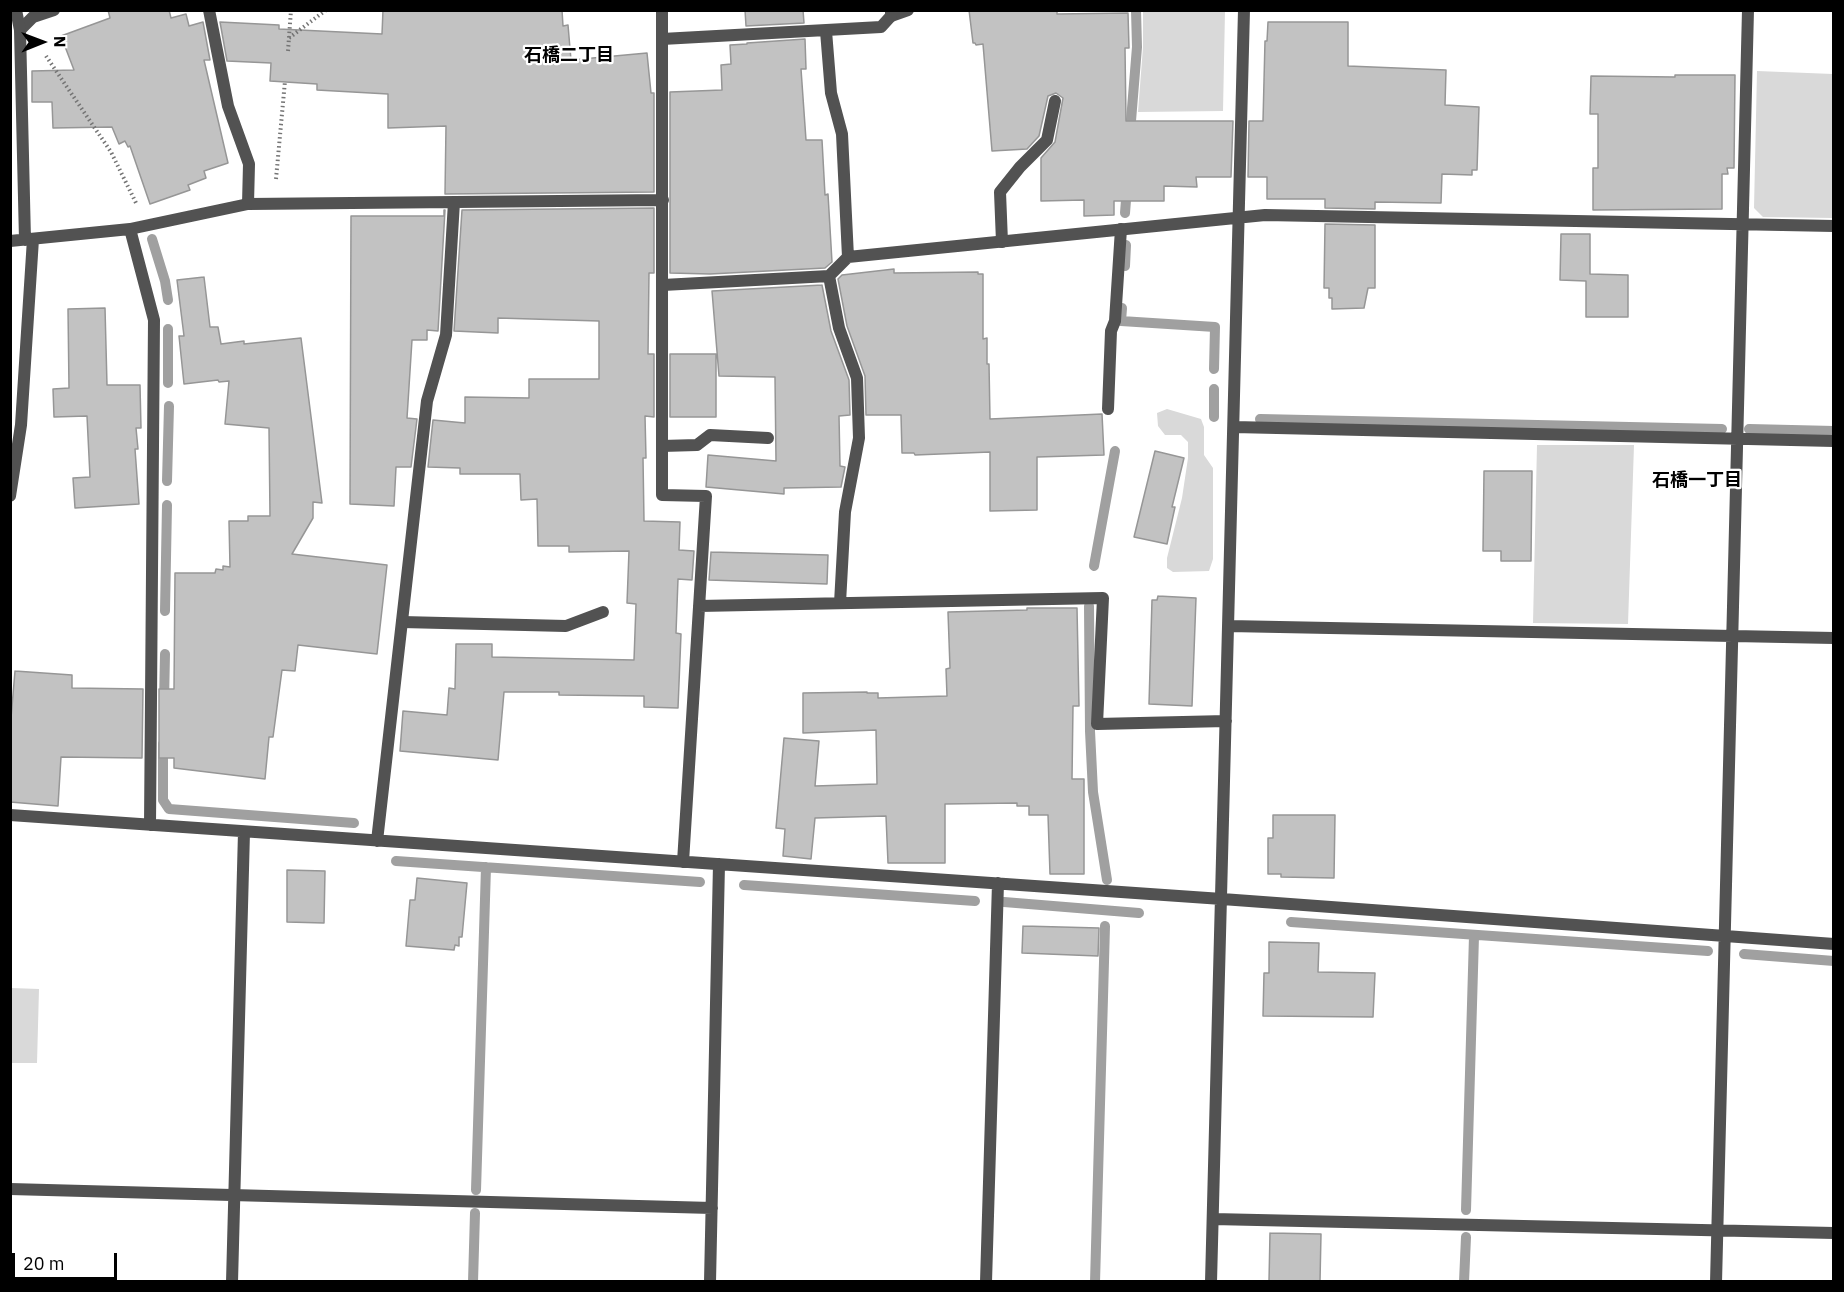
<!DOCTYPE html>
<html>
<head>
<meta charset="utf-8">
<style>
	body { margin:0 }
	#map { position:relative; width:1844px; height:1292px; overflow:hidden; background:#fff; font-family:"IBM Plex Sans",sans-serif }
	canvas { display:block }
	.frame { position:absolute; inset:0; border:12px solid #000; pointer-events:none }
	.north { position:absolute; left:12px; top:12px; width:60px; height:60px; -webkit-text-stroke:4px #fff; paint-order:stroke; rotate:89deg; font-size:16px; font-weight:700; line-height:24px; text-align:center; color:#000 }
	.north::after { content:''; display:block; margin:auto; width:21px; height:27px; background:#000; clip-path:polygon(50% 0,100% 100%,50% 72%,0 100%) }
	.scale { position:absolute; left:12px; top:1253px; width:105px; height:27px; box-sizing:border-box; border:3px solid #000; border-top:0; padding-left:8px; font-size:18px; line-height:21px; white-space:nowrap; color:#000; -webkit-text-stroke:4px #fff; paint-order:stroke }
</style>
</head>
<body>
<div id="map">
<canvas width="1844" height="1292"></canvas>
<div class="frame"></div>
<div class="north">N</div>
<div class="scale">20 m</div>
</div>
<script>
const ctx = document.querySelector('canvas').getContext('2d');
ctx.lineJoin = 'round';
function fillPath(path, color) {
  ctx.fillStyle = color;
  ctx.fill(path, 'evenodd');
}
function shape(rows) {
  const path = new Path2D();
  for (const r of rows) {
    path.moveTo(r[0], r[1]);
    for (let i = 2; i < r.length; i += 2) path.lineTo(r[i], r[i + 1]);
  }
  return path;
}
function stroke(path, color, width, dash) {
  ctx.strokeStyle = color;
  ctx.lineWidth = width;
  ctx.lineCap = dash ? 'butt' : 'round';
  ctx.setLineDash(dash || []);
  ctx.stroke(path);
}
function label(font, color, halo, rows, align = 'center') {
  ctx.font = font + ' "IBM Plex Sans","Noto Sans JP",sans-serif';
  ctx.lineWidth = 4.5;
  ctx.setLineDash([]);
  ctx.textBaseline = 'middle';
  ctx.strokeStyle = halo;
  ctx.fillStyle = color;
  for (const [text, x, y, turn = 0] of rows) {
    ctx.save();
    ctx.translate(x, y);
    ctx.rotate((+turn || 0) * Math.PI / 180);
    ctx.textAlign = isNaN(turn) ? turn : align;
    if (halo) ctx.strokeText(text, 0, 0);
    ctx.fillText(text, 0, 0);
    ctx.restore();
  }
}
const green = shape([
	[1143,11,1225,11,1223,111,1138,112,1143,47],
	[1757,71,1833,74,1833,218,1763,217,1754,208],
	[1167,409,1201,419,1204,427,1204,455,1213,468,1213,559,1209,571,1173,572,1167,568,1167,558,1182,498,1188,458,1188,442,1181,435,1165,435,1158,426,1157,413],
	[1537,445,1634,445,1628,624,1533,623],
	[11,988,39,989,37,1063,11,1063]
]);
const stream = shape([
	[1130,133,1137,47,1136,10],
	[1125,213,1127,187],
	[152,239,165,281,168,300],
	[1125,266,1126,245],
	[1122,308,1121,321,1215,327,1214,369],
	[168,383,168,329],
	[1214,417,1214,389],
	[1260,419,1722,429],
	[1749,429,1834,431],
	[167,481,169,406],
	[1094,566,1115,451],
	[1089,606,1090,731,1093,792,1107,880],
	[165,611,167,505],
	[164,702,165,654],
	[163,744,163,800,169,809,354,823],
	[396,861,700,882],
	[744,885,975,901],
	[1004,902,1139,913],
	[1291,922,1708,951],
	[1744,954,1834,961],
	[476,1190,486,867],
	[1466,1210,1474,936],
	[473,1282,475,1213],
	[1095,1282,1105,926],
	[1464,1282,1466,1237]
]);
const building = shape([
	[108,10,169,10,171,18,186,14,189,26,203,22,210,60,204,60,228,163,204,171,206,178,188,185,190,190,150,204,130,146,128,147,125,141,119,144,112,127,53,128,52,102,32,102,32,71,74,70,61,36,110,18,108,10],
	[383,10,562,10,563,26,568,25,571,60,647,53,651,93,654,93,654,192,445,194,446,126,388,128,388,94,317,90,317,84,270,81,271,63,227,61,220,22,279,25,279,29,382,34,383,10],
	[745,10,803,10,804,23,746,26,745,10],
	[969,10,1057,10,1057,14,1128,13,1129,48,1125,48,1126,121,1233,121,1231,177,1196,177,1197,187,1164,186,1164,201,1114,201,1114,215,1084,216,1084,200,1041,201,1041,158,1055,142,1063,98,1056,93,1048,96,1039,136,1027,149,992,151,983,44,976,45,975,43,973,43,969,10],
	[1268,22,1348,22,1348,66,1446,70,1445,105,1479,107,1477,170,1472,170,1472,175,1442,174,1441,203,1375,202,1375,209,1325,208,1325,199,1267,199,1267,177,1248,177,1249,121,1263,121,1265,41,1267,41,1268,22],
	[805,39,806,69,801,69,806,140,822,140,825,195,828,194,832,262,825,268,710,274,670,273,670,92,722,90,721,65,731,64,730,45,747,44,747,43,805,39],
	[1675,75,1735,75,1734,168,1727,168,1728,174,1722,174,1722,209,1593,210,1593,168,1598,168,1598,114,1590,114,1591,76,1675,77,1675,75],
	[654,208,654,273,649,273,648,354,654,354,654,417,645,416,646,458,643,458,644,521,680,522,679,550,694,551,692,580,678,579,676,633,681,634,678,708,644,707,644,696,559,695,559,692,504,692,498,760,400,751,403,711,447,715,449,688,455,689,456,644,492,644,492,657,634,660,636,604,627,603,629,551,569,552,569,546,538,546,537,499,521,500,520,474,460,474,460,468,428,467,433,420,465,423,465,397,529,398,529,379,599,379,599,321,498,318,498,333,454,331,462,210,654,208],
	[444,210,445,210,438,331,427,330,427,340,412,340,407,418,417,419,411,467,396,467,394,506,350,504,351,216,444,216,444,210],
	[1325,224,1375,225,1375,288,1368,288,1364,308,1332,309,1332,298,1329,298,1329,288,1324,288,1325,224],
	[1561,234,1590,234,1590,274,1628,275,1628,317,1586,317,1586,281,1560,280,1561,234],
	[894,269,894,273,978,272,978,274,983,274,983,339,987,338,987,364,989,364,990,419,1102,414,1104,455,1037,457,1037,510,990,511,990,452,915,455,914,453,902,453,901,415,866,415,865,376,847,326,838,279,842,275,894,269],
	[204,277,210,327,218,327,221,344,244,341,244,344,301,338,322,503,313,502,313,518,292,554,387,565,377,654,298,645,295,671,282,670,273,737,269,737,265,779,174,768,174,758,159,758,159,689,174,689,175,573,215,573,216,569,223,570,223,566,230,567,229,521,248,521,248,516,270,516,269,428,225,424,229,381,219,382,218,380,184,384,179,336,184,336,177,280,204,277],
	[822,285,831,331,849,380,850,415,839,416,840,466,845,467,841,487,784,488,784,494,706,487,708,455,776,461,775,377,719,376,712,291,822,285],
	[105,308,107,385,140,385,141,428,136,428,138,449,135,449,139,504,75,508,73,478,90,477,87,416,54,417,53,389,69,388,68,309,105,308],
	[670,354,716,354,716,417,670,417,670,354],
	[1155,451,1184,458,1172,507,1175,507,1167,544,1134,537,1155,451],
	[1484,471,1532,471,1531,561,1501,561,1501,551,1483,551,1484,471],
	[711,552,828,555,827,584,709,580,711,552],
	[1158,596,1196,598,1192,706,1149,704,1152,600,1157,600,1158,596],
	[1027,608,1077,608,1079,706,1073,706,1072,779,1084,779,1084,874,1050,874,1048,815,1029,815,1029,806,1017,806,1017,803,945,804,945,863,888,863,886,816,815,818,811,859,783,856,785,829,776,828,784,738,819,741,815,786,877,784,876,730,803,733,803,693,867,692,867,693,878,693,878,698,947,696,946,669,950,668,948,612,1027,610,1027,608],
	[15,671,72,675,72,688,143,689,142,758,61,757,58,806,10,802,10,730,15,671],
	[1273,815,1335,815,1334,878,1281,877,1281,874,1268,874,1268,838,1273,838,1273,815],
	[287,870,325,871,324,923,287,922,287,870],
	[417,878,467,883,462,937,459,937,459,946,455,945,454,950,406,946,410,900,415,900,417,878],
	[1023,926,1099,928,1098,956,1022,953,1023,926],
	[1269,942,1319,943,1318,972,1375,973,1373,1017,1263,1016,1264,973,1269,973,1269,942],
	[1270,1233,1321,1234,1320,1281,1269,1281,1270,1233]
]);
const path = shape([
	[289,38,326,10],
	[288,51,291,10],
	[46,56,111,152,137,205],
	[276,179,285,81]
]);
const lane = shape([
	[891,16,908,10],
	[20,30,33,17,54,10],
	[1002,242,1000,192,1020,167,1047,140,1055,101],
	[1108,409,1111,331,1115,321,1121,229],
	[662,446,697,445,710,435,768,438],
	[402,622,566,626,603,612]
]);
const street = shape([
	[16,10,20,30,25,240],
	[209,10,228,106,249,164,248,204],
	[662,10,662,495,706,496,683,862],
	[826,31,831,93,842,134,848,257],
	[662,39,881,27,891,16,891,10],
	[130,229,154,320,150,825],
	[10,241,130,229,248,204,663,200],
	[829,276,839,328,857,378,859,438,845,512,840,603],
	[663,285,829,276,848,257,1265,215,1834,226],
	[1234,427,1834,441],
	[10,496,21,425,33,239],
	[699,606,1103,598,1097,724,1226,721],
	[1229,626,1834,638],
	[10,815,1222,899,1834,944],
	[377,841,427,401,446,335,454,202],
	[10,1189,712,1208],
	[1213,1219,1834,1233],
	[232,1282,244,832],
	[710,1282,719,864],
	[986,1282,998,883],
	[1211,1282,1244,10],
	[1716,1282,1748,10]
]);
const neighbourhoodNames = [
	["石橋二丁目",569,56],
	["石橋一丁目",1697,481]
];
fillPath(green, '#d9d9d9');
stroke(stream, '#a0a0a0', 10);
fillPath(building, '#c2c2c2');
stroke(building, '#969696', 1.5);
stroke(path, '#747474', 4, [1.5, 3]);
stroke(lane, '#525252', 12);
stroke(street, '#525252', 12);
label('bold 18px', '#000', '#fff', neighbourhoodNames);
</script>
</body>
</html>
